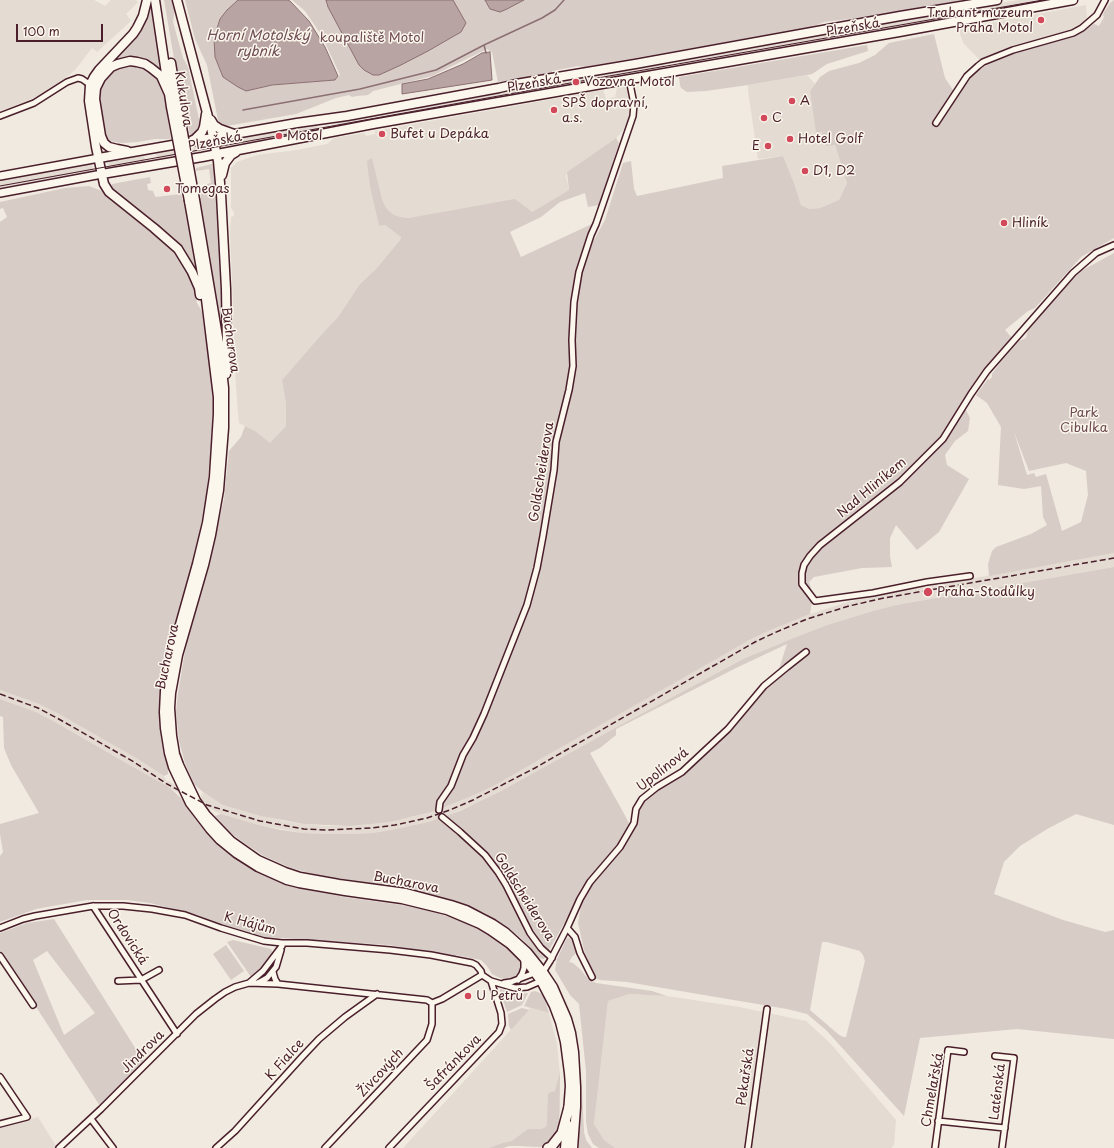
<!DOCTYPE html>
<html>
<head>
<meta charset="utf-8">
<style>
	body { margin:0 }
	#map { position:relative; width:1114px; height:1148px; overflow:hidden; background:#f0eae0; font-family:"Playpen Sans",sans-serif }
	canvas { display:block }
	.scale { position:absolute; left:16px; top:24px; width:87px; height:18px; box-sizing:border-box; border:2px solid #4a1f2b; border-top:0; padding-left:5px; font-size:12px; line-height:14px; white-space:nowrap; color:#4a1f2b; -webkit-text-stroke:3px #fbf7ec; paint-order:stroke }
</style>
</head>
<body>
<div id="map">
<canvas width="1114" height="1148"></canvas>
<div class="scale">100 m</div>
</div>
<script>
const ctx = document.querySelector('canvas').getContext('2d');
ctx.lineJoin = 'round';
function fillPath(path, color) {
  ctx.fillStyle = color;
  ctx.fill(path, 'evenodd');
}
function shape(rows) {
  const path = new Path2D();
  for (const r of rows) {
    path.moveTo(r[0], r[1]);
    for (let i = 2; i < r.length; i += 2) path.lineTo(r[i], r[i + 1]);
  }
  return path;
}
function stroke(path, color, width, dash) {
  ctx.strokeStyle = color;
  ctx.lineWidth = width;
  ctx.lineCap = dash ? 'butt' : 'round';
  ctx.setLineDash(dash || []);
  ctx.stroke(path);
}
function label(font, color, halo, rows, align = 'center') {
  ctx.font = font + ' "Playpen Sans",sans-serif';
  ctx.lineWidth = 3;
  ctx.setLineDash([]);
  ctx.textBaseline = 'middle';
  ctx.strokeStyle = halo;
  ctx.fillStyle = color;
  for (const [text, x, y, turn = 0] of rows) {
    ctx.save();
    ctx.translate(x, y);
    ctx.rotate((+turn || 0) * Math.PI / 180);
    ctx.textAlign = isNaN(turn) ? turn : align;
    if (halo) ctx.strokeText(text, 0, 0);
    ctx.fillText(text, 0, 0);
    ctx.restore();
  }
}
const built = shape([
	[0,0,94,0,105,6,111,0,136,0,138,2,126,14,131,21,97,52,92,48,75,70,52,89,27,101,0,111],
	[1019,0,1054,0,914,25,904,28,680,66,679,65,679,60,890,22,898,19],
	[1086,5,1087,21,1074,30,1056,36,1013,47,980,60,964,44,958,29],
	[663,63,665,68,664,69,340,127,338,126,337,121,339,120,519,86],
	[807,75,815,84,810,91,817,132,822,132,835,145,847,183,839,200,820,208,809,209,801,205,794,183,783,156,758,159,748,90,748,85],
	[628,86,630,109,628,121,622,132,616,138,567,172,566,176,569,190,532,212,409,218,401,217,394,215,389,211,385,206,382,199,372,159,368,161,370,187,379,226,385,225,401,237,400,240,376,269,360,284,338,317,321,335,282,380,286,404,286,426,270,444,255,431,239,423,238,414,234,356,233,301,230,233,231,217,234,216,234,212,231,208,231,168,237,162,257,155,297,150,327,144,334,138,364,133,366,136,375,134,375,131,603,90,606,99,615,97,617,88],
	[315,124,317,125,318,131,219,150,217,141],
	[203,144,204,144,204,151,159,160,157,159,156,154,158,152],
	[140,155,144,156,145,161,143,163,111,169,109,167,108,163,110,160],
	[89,164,92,165,93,170,91,172,0,189,0,180],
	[1114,553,1114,567,896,605,873,611,827,625,791,639,743,659,615,728,499,792,475,804,451,814,428,822,396,829,373,833,350,834,326,834,303,833,259,825,221,814,165,786,132,766,55,722,36,712,0,699,0,690,39,704,59,714,136,758,164,776,167,782,168,781,200,798,203,792,223,805,283,821,304,824,326,826,350,826,372,824,411,817,426,813,448,806,472,796,532,764,697,669,753,638,773,629,807,615,848,602,864,598],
	[629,994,667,996,739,1007,806,1021,830,1043,896,1120,894,1145,891,1148,615,1148,604,1140,594,1124,608,1001],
	[530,1008,549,1013,557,1044,560,1075,560,1112,557,1130,556,1133,548,1142,550,1144,541,1147,519,1146,509,1146,503,1148,403,1148,529,1010],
	[38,1117,56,1146,53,1148,0,1148,0,1128]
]);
const green = shape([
	[150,0,152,0,165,75,156,66,144,59,137,58,125,57,112,62],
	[164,0,173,0,175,6,173,22,183,58,188,67,200,124,194,133,190,136,184,105,182,105],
	[185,0,238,0,227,10,214,38,215,57,223,77,246,91,272,85,335,80,340,75,322,36,305,11,292,0,485,0,490,9,507,9,524,0,966,0,899,11,874,16,824,22,812,27,585,67,578,66,552,71,552,73,498,82,492,52,487,49,432,76,373,91,368,95,357,96,352,97,349,95,336,98,296,114,227,126,220,123,218,120,207,65,195,39],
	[1114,0,1114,238,1081,257,1035,308,1028,311,1005,330,1012,338,995,356,977,379,962,402,970,418,968,431,955,441,945,455,947,465,969,479,939,532,917,550,896,525,890,538,890,556,892,567,862,568,814,577,809,582,813,595,810,614,773,629,753,638,495,785,472,796,435,811,394,821,372,824,350,826,304,824,261,816,223,805,203,792,194,784,185,763,179,741,176,712,178,693,188,634,211,554,224,499,229,451,241,437,245,426,255,431,270,443,286,426,286,404,282,380,321,335,338,317,360,284,376,269,400,240,401,237,385,225,379,226,370,187,367,161,372,158,382,199,385,206,389,211,394,215,401,217,409,218,515,199,532,212,569,190,567,172,616,138,619,143,599,205,588,207,585,193,560,202,541,217,510,232,521,257,592,224,578,271,579,283,590,247,605,220,623,163,631,161,634,189,637,196,723,178,722,166,783,156,794,183,801,205,809,209,820,208,839,200,847,183,835,145,826,146,822,132,816,132,810,91,820,77,829,71,859,63,875,55,889,43,934,34,945,78,957,96,973,75,985,66,1023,50,1076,36,1094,24,1099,26,1104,17,1103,15,1104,12,1110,3],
	[867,45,868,51,827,64,812,74,748,85,706,91,687,92,681,88,680,85,679,77],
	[129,65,141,66,157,76,162,84,167,107,166,108,171,139,155,139,138,142,121,143,110,141,109,143,104,137,98,98,99,91,103,82,114,70],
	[216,163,216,171,215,172,215,178,223,291,224,340,223,340,199,199,201,199,200,191,202,189,206,188,207,184,211,183,209,169,196,171,196,168],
	[150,177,151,183,147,184,148,190,153,191,155,196,156,197,181,194,183,202,184,202,196,265,195,266,186,253,174,238,133,206,114,190,112,188,112,184],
	[89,186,102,191,105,195,151,232,174,253,188,275,194,290,197,303,202,312,209,365,213,397,213,414,211,450,206,497,197,547,167,652,160,691,159,712,160,728,164,754,168,769,168,774,164,776,136,758,59,714,39,704,0,690,0,222,7,217,3,208,0,209,0,202,65,188],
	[1114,253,1114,553,989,576,988,564,992,551,996,547,1031,534,1047,525,1043,517,1041,486,1024,489,998,485,1001,427,987,403,976,395,988,379,989,380,992,377,992,374,1000,363,1019,341,1026,338,1028,329,1066,287,1081,271],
	[1014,432,1029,471,1066,463,1086,471,1088,495,1081,522,1062,531,1046,474,1036,477,1034,473,1027,475],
	[1114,567,1114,825,1076,814,1049,828,1020,846,1004,862,994,894,1063,920,1105,932,1114,930,1114,1039,1017,1029,920,1038,904,1116,826,1030,807,1014,787,1009,627,982,600,980,595,978,584,950,578,923,581,905,587,890,582,887,566,920,544,959,539,958,522,939,506,926,485,913,473,908,420,891,317,875,291,868,264,856,244,843,228,831,215,816,221,814,259,825,281,830,303,833,326,834,350,834,373,833,396,829,428,822,460,811,499,792,615,728,743,659,791,639,827,625,873,611,896,605],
	[787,644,779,669,759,687,726,728,684,767,655,785,641,798,634,809,631,825,630,825,622,810,590,753,600,748,616,735,616,729,738,667],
	[822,942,827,942,860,951,863,955,865,961,846,1037,843,1037,838,1034,810,1010],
	[0,699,36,712,55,722,170,788,182,799,195,819,216,844,233,857,255,871,285,885,298,888,344,897,401,905,430,911,453,918,478,929,500,942,514,954,521,962,521,968,520,974,514,979,509,980,500,978,492,974,487,966,481,960,456,955,455,957,389,945,264,937,215,922,198,915,150,903,127,900,87,900,36,909,0,922,0,856,3,852,0,834,0,824,39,813,11,765,4,748,3,717,0,716],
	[54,919,144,1062,100,1106,0,951,0,933,27,923],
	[47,951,95,1013,64,1035,33,960],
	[567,938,570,938,573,940,577,952,572,957,569,962,573,963,581,970,589,980,596,983,652,991,667,996,629,994,608,1001,594,1124,604,1140,615,1148,599,1148,593,1144,588,1134,586,1122,586,1071,579,1004,570,995,555,970,557,959],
	[233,940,271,949,274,955,260,972,251,977,227,942],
	[226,945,244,971,231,980,213,954],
	[500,989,516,994,528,993,522,1005,507,1012,500,992],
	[535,991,540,993,544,997,549,1013,524,1006,531,992],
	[522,1008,529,1010,511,1030,509,1026,508,1014],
	[560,1072,559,1123,556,1133,548,1142,550,1144,541,1147,519,1146,509,1146,503,1148,489,1148,503,1143,512,1141,528,1129,541,1129,546,1127,547,1124,548,1095,549,1093,555,1091],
	[580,1072,581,1072,584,1132,586,1140,592,1148,577,1148,577,1147,580,1113]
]);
const water = shape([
	[238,0,288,0,290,1,309,21,325,47,338,76,335,80,272,85,246,91,238,87,223,77,215,57,214,38,220,19,227,10,238,0],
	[326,0,453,0,466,23,461,32,428,51,401,65,379,75,373,75,364,70,359,65,328,7,326,0],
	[485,0,524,0,507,9,500,12,490,9,485,0],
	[490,52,492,80,402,94,402,84,428,79,463,64,482,53,490,52]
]);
const stream = shape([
	[484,45,486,53],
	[243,110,360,89,436,70,484,45,542,18,555,10,564,0]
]);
const minor = shape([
	[0,116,34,103,67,82,78,78,82,79,92,86],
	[936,123,967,76,978,66,983,62,1013,50,1073,33,1082,28,1097,15,1105,0],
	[970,576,927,582,873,593,815,601,802,584,802,573,804,565,810,556,820,545,900,482,943,439,971,394,987,371,1073,273,1096,253,1114,245],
	[439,810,440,802,451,786,463,755,473,738,484,714,527,605,537,568,543,536,554,470,556,442,569,390,573,366,572,340,574,302,579,272,591,235,596,224,633,116,634,104,629,79],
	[442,817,460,832,485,855,498,872,506,885,530,933,541,948,552,958],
	[93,906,177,1034],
	[0,928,23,919,35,916,93,906,123,906,152,909,185,915,221,928,264,941,282,943,307,943,390,950,431,955,472,963,476,965,481,971,482,975,491,981,515,988,527,987,541,981,543,972,550,961,567,928,580,899,590,882,620,847,634,823,636,809,642,799,657,787,682,772,728,729,764,686,787,667,806,652],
	[567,928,575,937,580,953,592,977],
	[0,956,33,1005],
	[273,972,275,979,278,984,427,1000,432,1003],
	[518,980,522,974,524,968,524,958],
	[118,981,141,980,159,970],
	[249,983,263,971,282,946],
	[258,983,267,978,276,967,281,950],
	[504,983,511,982,537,972],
	[432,1003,442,999,482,975],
	[995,1056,1014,1058,1002,1148],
	[0,1077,27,1117,0,1124],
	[91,1119,113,1148],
	[938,1121,1005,1128],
	[59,1148,101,1109,196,1014,215,999,225,992,235,987,249,983,278,984],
	[216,1148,235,1131,302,1057,319,1039,345,1017,377,994],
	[325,1148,427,1040,432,1024,432,1003],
	[389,1148,499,1032,502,1024,501,1013,491,981],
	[748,1148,767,1009],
	[935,1148,948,1050,964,1052]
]);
const secondary = shape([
	[0,176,99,158],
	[0,193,102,174]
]);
const primary = shape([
	[147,0,143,16,137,28,133,34,99,70,94,77,90,85,89,101,96,147,104,184,109,192,154,228,178,249,192,272,199,288,200,295],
	[155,0,171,107],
	[177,0,211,128,218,161,221,194,226,289,227,345,226,374],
	[171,63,178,105],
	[211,120,214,125,220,129,234,134],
	[191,141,195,139,202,132,204,127,206,114],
	[127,151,117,149,109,147,104,143,101,136,95,99,96,88,101,78,111,67,118,64,130,61,137,62,145,64,151,68,161,76,170,96],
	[99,158,297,123,347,116,499,88,516,84,635,64,900,16,997,0],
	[102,174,202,157,373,124,899,32,1073,0],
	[222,175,225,163,231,155,236,152],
	[195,200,219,343,224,388,224,428,219,490,211,535,204,565,178,655,171,693,170,708,172,736,175,754,179,765,196,801,206,815,231,841,258,860,285,872,300,877,339,884,406,893,451,905,466,910,493,924,505,932,527,952,543,972,553,987,567,1019,571,1033,574,1052,576,1087,576,1107,573,1148],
	[189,201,205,291,218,397,218,414,214,477,207,523,197,564,172,653,165,691,164,712,165,728,169,753,173,767,190,803,210,829,220,840,236,853,258,867,287,880,299,883,345,891,402,899,447,910,480,924,490,930,510,944,524,958,541,981,554,1006,560,1022,565,1042,569,1073,570,1086,568,1113],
	[565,1148,567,1124]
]);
const trunk = shape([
	[548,1148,551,1147,562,1133,569,1107]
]);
const tram = shape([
	[0,186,598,78,1043,0]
]);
const rail = shape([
	[0,694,38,708,57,718,134,762,167,784,207,805,260,821,304,829,326,830,372,828,395,825,427,818,450,810,473,800,535,768,755,642,774,633,807,619,849,606,884,598,1114,558]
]);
const primaryBridge = shape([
	[178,105,195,200],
	[171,107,189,201]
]);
const markers = [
	[1041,20,4,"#d1495b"],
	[576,82,4,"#d1495b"],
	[792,101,4,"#d1495b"],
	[554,110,4,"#d1495b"],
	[764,118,4,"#d1495b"],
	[382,134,4,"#d1495b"],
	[279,136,4,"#d1495b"],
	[790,139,4,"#d1495b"],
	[768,146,4,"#d1495b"],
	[805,171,4,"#d1495b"],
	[167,189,4,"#d1495b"],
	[1004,223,4,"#d1495b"],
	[928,592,5,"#d1495b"],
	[468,996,4,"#d1495b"]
];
const poiNames = [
	["Trabant muzeum",1033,13,"right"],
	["Praha Motol",1033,28,"right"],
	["Vozovna Motol",584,82],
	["A",800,101],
	["SPŠ dopravní,",562,103],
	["a.s.",562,118],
	["C",772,118],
	["Bufet u Depáka",390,134],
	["Motol",287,136],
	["Hotel Golf",798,139],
	["E",760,146,"right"],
	["D1, D2",813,171],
	["Tomegas",175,189],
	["Hliník",1012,223],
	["Praha-Stodůlky",937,592],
	["U Petrů",476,996]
];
const streetNames = [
	["Plzeňská",853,28,-10],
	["Plzeňská",534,84,-10],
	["Kukulova",183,99,81],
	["Plzeňská",215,142,-11],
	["Bucharova",230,340,82],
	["Goldscheiderova",542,472,-81],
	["Nad Hliníkem",872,488,-40],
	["Bucharova",168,657,-78],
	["Upolínová",663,770,-38],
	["Bucharova",406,883,11],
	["Goldscheiderova",524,897,58],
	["K Hájům",250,924,15],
	["Ordovická",127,937,57],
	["Jindrova",143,1052,-45],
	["K Fialce",285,1060,-48],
	["Šafránkova",454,1063,-46],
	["Živcových",381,1073,-47],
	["Pekařská",746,1077,-82],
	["Chmelařská",933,1090,-80],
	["Laténská",998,1092,-83]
];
const parkNames = [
	["koupaliště Motol",372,38],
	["Park",1084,413],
	["Cibulka",1084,428]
];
const waterNames = [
	["Horní Motolský",258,36],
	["rybník",258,52]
];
fillPath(built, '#e4dbd2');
fillPath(green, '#d8ccc6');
fillPath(water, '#b8a4a2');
stroke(water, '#8c6f72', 1);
stroke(stream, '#8c6f72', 1.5);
stroke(minor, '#4a1f2b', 8);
stroke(secondary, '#4a1f2b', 10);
stroke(primary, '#4a1f2b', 11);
stroke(trunk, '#4a1f2b', 12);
stroke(minor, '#fbf7ec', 5);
stroke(secondary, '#fbf7ec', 7);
stroke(primary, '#fbf7ec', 8);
stroke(trunk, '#fbf7ec', 9);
stroke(tram, '#4a1f2b', 1);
stroke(rail, '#4a1f2b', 1.5, [6, 3]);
stroke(primaryBridge, '#4a1f2b', 11, []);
stroke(primaryBridge, '#fbf7ec', 8);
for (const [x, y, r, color] of markers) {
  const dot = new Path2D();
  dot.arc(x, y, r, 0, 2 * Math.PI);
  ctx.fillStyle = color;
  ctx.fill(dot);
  stroke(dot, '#fbf7ec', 1.5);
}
label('13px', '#4a1f2b', '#fbf7ec', poiNames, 'left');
label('13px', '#4a1f2b', '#fbf7ec', streetNames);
label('13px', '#6e4a52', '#fbf7ec', parkNames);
label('italic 14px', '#704e55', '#fbf7ec', waterNames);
</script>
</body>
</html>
